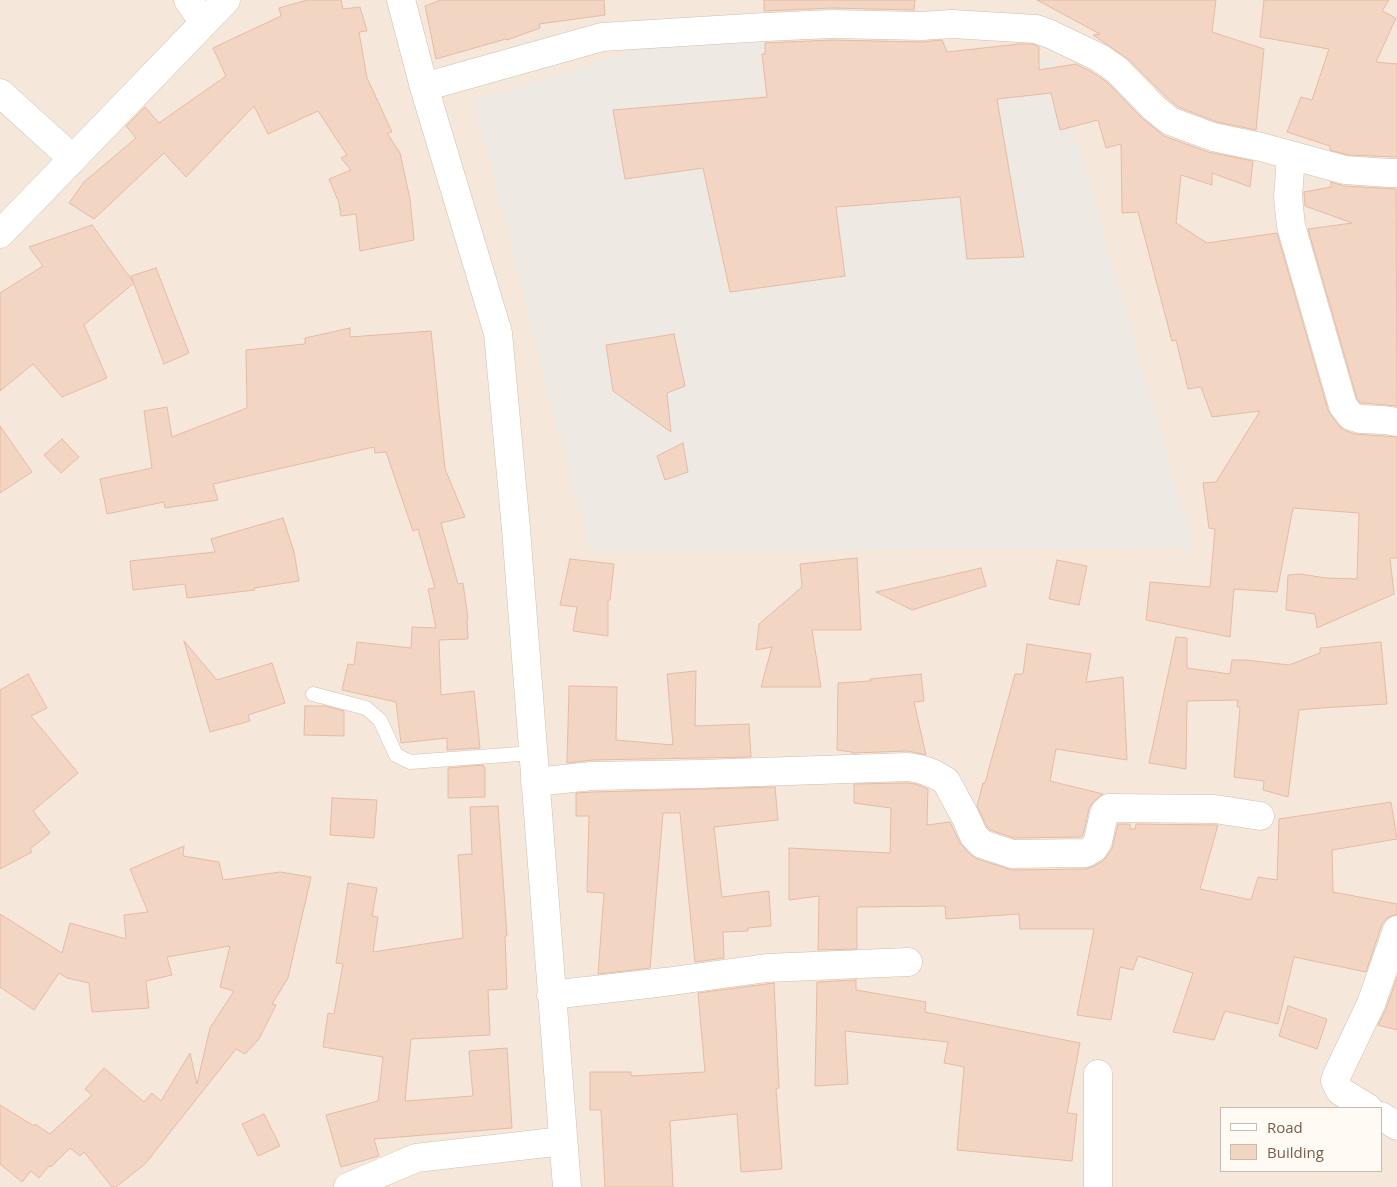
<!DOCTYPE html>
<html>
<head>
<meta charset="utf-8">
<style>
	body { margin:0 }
	#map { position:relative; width:1397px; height:1187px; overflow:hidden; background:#fdf6ec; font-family:"Open Sans",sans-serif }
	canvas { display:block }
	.legend { position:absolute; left:1220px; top:1107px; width:162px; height:65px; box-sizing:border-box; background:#fffaf3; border:1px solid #cabbb1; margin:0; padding:6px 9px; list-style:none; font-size:15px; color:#7a5c4d }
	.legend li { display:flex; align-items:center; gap:10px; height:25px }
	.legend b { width:25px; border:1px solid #cabbb1 }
</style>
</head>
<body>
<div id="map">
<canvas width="1397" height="1187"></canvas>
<ul class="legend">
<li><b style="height:6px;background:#fff"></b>Road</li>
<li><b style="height:14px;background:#f3d5c3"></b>Building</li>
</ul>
</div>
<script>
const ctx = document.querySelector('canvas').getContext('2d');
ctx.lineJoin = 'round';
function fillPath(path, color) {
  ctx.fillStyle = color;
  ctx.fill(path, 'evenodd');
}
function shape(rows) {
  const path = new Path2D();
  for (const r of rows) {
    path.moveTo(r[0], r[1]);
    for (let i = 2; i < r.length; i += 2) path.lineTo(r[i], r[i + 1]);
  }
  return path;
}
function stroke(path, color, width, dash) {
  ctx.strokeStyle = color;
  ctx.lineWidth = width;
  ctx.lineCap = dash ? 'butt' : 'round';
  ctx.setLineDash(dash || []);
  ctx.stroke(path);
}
const residential = shape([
	[0,0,1397,0,1397,1187,0,1187],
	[1221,1108,1381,1108,1381,1171,1221,1171]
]);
const industrial = shape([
	[676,37,1054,57,1194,549,590,551,473,101]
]);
const building = shape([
	[307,0,341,0,343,9,360,7,367,31,359,32,367,78,392,132,387,133,400,153,410,199,414,240,360,251,356,214,341,216,339,203,329,179,351,170,341,158,347,155,318,111,268,134,254,106,186,177,164,153,94,219,69,203,84,182,136,138,126,126,145,107,159,123,226,76,213,48,281,16,279,8,307,0],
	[441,0,604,0,605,15,539,24,540,28,507,40,506,39,436,59,425,6,441,0],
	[764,0,915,0,914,10,832,8,764,11,764,0],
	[1037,0,1216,0,1212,32,1264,49,1256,130,1217,122,1178,107,1165,96,1128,59,1093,35,1100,34,1037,0],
	[1264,0,1389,0,1382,11,1396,18,1376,62,1397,64,1397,157,1348,155,1330,150,1330,146,1287,132,1301,97,1312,100,1329,49,1260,37,1264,0],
	[832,40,921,42,942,40,947,52,1019,44,1033,44,1039,47,1039,70,1076,64,1092,72,1107,82,1143,119,1164,136,1208,152,1253,161,1250,187,1212,173,1212,185,1181,175,1176,223,1207,243,1277,233,1328,410,1331,415,1339,426,1346,431,1355,434,1397,437,1397,558,1390,558,1394,594,1317,628,1315,614,1286,610,1288,575,1300,574,1326,578,1357,579,1359,513,1293,508,1277,592,1234,589,1230,637,1146,620,1150,582,1210,587,1215,529,1209,528,1203,483,1216,482,1260,411,1212,417,1201,387,1188,389,1176,340,1172,341,1138,212,1122,213,1121,144,1106,148,1098,120,1060,130,1051,93,997,99,1024,257,967,259,960,197,836,207,845,276,730,292,703,168,625,179,613,110,767,97,762,54,765,54,765,43,832,40],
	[1331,182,1344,186,1396,189,1397,406,1363,403,1360,403,1357,399,1308,229,1352,223,1305,206,1304,192,1331,187,1331,182],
	[92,225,134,283,84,325,107,378,62,397,33,364,0,391,0,293,43,266,29,247,92,225],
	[156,268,189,353,164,364,131,276,156,268],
	[350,328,350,337,431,331,445,469,465,517,441,523,458,584,463,583,468,619,467,620,468,639,439,640,441,695,474,691,480,748,447,750,447,738,401,743,396,702,342,690,348,664,354,665,357,642,411,648,412,627,436,628,428,589,435,588,418,529,413,531,386,452,375,453,374,447,213,484,218,500,165,508,164,502,107,514,100,479,152,468,144,411,167,407,172,437,247,408,246,350,305,344,305,338,350,328],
	[674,334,685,386,667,393,671,432,613,391,606,345,674,334],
	[0,426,32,472,0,493,0,426],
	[62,439,79,457,61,473,44,455,62,439],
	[683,443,688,472,665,480,657,456,683,443],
	[283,518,294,552,299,581,254,588,255,590,187,598,185,584,133,590,130,561,215,552,211,539,283,518],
	[857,558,861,630,812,630,821,687,761,687,772,647,756,650,759,624,802,587,800,564,857,558],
	[570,559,614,564,610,600,608,600,608,636,573,631,577,607,560,605,570,559],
	[1057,560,1087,566,1079,605,1049,599,1057,560],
	[981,568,986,586,912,610,876,592,981,568],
	[1176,637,1187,638,1187,668,1230,674,1232,660,1246,660,1289,665,1320,653,1320,648,1381,642,1387,704,1321,708,1299,710,1288,797,1263,790,1264,781,1234,777,1240,707,1237,707,1238,700,1187,701,1186,769,1149,763,1176,637],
	[184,641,217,680,272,663,285,703,248,715,250,721,210,732,184,641],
	[1027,644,1091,654,1086,682,1123,677,1127,760,1056,749,1050,781,1103,794,1093,802,1089,809,1083,835,1081,837,1014,838,990,830,987,827,977,806,983,783,985,783,1015,674,1023,674,1027,644],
	[696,671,695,726,749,724,751,757,592,760,567,763,569,686,617,687,616,740,673,745,667,674,696,671],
	[28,674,47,708,31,716,78,773,33,811,50,833,30,849,32,852,0,869,0,690,28,674],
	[921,674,924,701,914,702,926,755,908,751,852,753,852,752,837,750,838,683,871,681,870,679,921,674],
	[305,706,325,706,344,711,344,736,304,735,305,706],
	[483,765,483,767,485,767,485,797,448,798,448,768,483,765],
	[907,783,916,784,928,789,927,825,950,822,960,843,971,855,977,859,1012,870,1086,869,1094,866,1103,861,1112,849,1118,824,1130,824,1130,829,1135,829,1136,824,1218,825,1200,889,1251,900,1258,877,1277,880,1279,819,1391,802,1397,839,1332,850,1333,892,1397,904,1397,915,1394,915,1387,918,1382,924,1366,972,1294,957,1278,1024,1225,1011,1214,1040,1173,1032,1193,973,1138,956,1133,970,1120,967,1111,1020,1077,1015,1094,929,1020,929,1019,914,946,919,945,906,857,907,857,949,818,950,819,896,789,900,789,848,890,853,891,808,854,803,854,784,907,783],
	[775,787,778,820,714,827,722,897,769,891,771,926,748,928,748,931,723,932,724,958,695,962,680,813,663,813,650,968,598,974,604,893,587,892,589,816,576,816,576,793,593,792,775,787],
	[332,798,377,800,374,838,330,835,332,798],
	[498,806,507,936,505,936,507,989,488,990,490,1035,411,1039,405,1101,473,1096,469,1051,507,1048,512,1128,374,1139,379,1156,341,1167,326,1115,378,1101,383,1057,323,1047,328,1013,334,1014,343,964,336,963,348,883,377,888,372,916,378,917,373,952,463,938,458,855,472,854,470,807,498,806],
	[184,846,183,856,219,862,223,880,280,872,311,877,288,978,272,1004,276,1005,259,1039,245,1054,236,1049,145,1164,116,1187,112,1187,84,1152,80,1156,70,1148,51,1167,49,1166,39,1178,31,1171,22,1182,0,1164,0,1105,34,1126,35,1124,50,1134,92,1095,85,1089,104,1068,144,1102,152,1093,161,1101,190,1053,197,1084,210,1028,234,991,220,987,230,946,167,957,172,975,146,981,149,1008,92,1012,89,983,67,978,59,973,34,1010,0,987,0,914,62,953,70,923,126,939,124,915,148,912,130,869,184,846],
	[1397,977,1397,1030,1378,1025,1386,1009,1397,977],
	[856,980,856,990,926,1002,925,1012,1080,1043,1067,1113,1077,1114,1072,1161,957,1150,964,1067,944,1063,948,1042,845,1031,848,1084,815,1086,817,982,856,980],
	[774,983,779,1088,776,1089,782,1169,741,1172,737,1114,670,1121,673,1187,605,1187,601,1110,590,1110,590,1072,631,1072,631,1076,705,1072,698,993,774,983],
	[1288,1006,1327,1019,1317,1049,1279,1036,1288,1006],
	[264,1114,280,1146,258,1156,242,1124,264,1114]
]);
const lane = shape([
	[313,694,366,708,380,720,396,755,410,762,533,753]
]);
const street = shape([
	[188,0,204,23],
	[401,0,424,87,498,333,516,529,567,1187],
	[424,87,602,37,765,27,832,24,921,26,952,24,1036,29,1050,34,1100,58,1117,70,1154,108,1170,121,1213,137,1261,147,1345,170,1389,173,1397,173],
	[0,93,73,159],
	[1291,156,1288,197,1291,226,1343,406,1351,416,1360,419,1384,420,1397,422],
	[535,782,592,776,700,774,908,767,920,769,934,774,946,781,966,818,974,836,982,844,1012,854,1086,853,1094,848,1098,841,1104,813,1109,808,1215,809,1260,816],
	[551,995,665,982,767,968,908,962],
	[1098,1074,1098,1187],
	[1368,1108,1340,1091,1335,1081,1337,1075,1371,1004,1397,930],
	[1381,1116,1397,1126],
	[348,1187,416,1158,563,1141]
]);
const secondary = shape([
	[0,234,226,0]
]);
fillPath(residential, '#f5e8da');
fillPath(industrial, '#efe9e4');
fillPath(building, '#f3d5c3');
stroke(building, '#e6bba3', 1);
stroke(lane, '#d1beb0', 15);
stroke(street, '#d1beb0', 29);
stroke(secondary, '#d6c0b0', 29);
stroke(lane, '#fff', 14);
stroke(street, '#fff', 28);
stroke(secondary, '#fff', 28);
</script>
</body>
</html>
